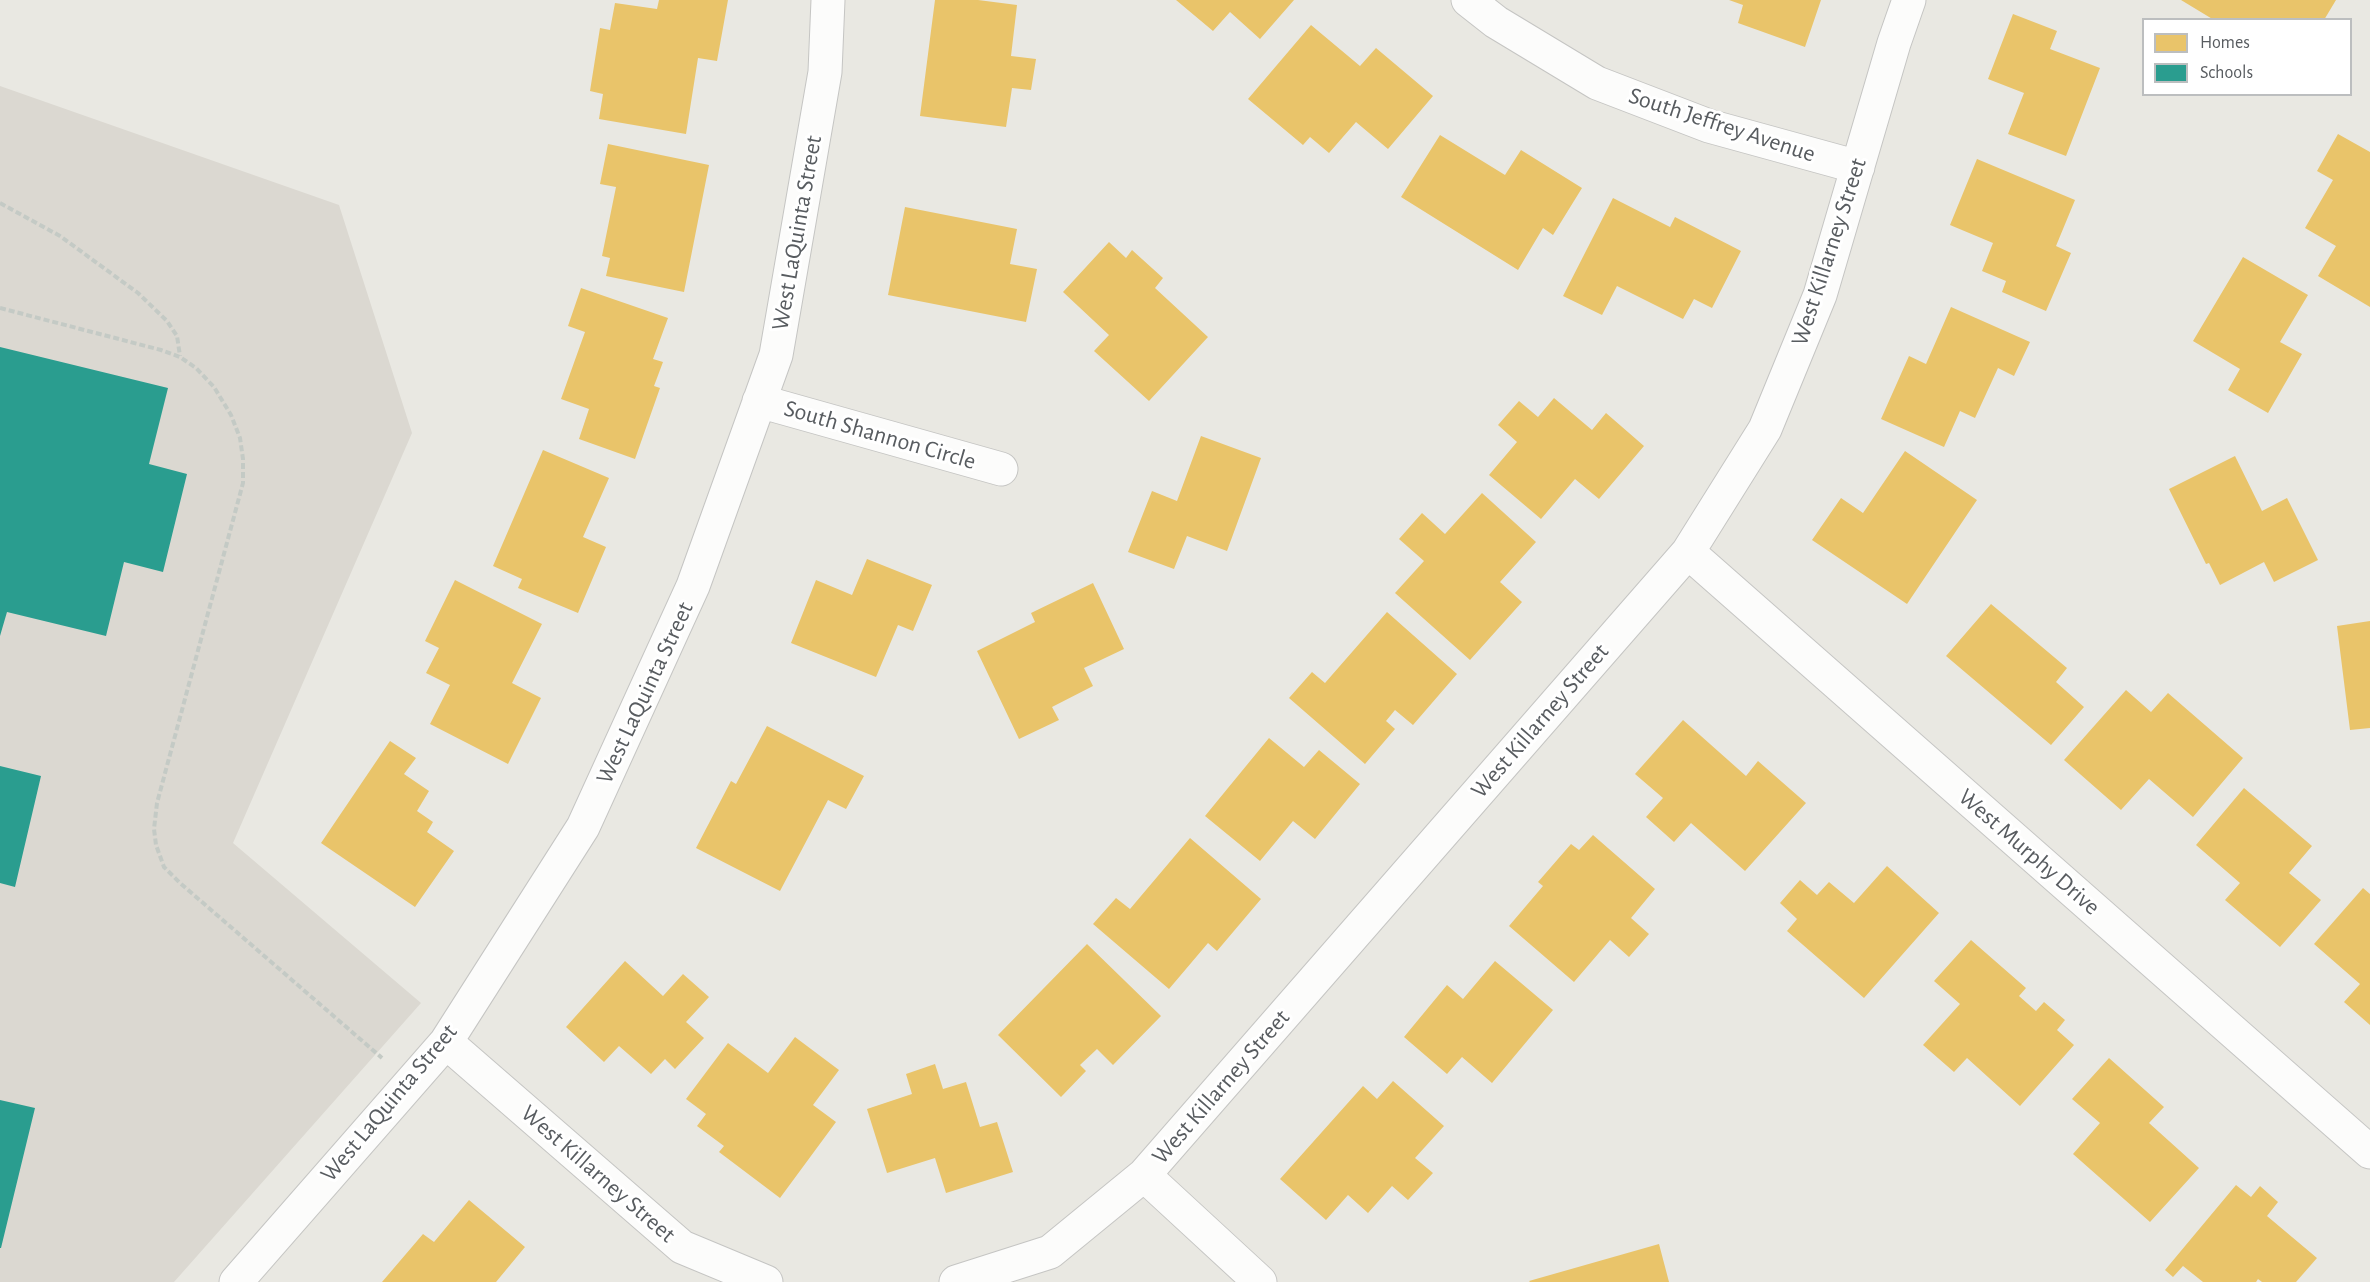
<!DOCTYPE html>
<html>
<head>
<meta charset="utf-8">
<style>
	body { margin:0 }
	#map { position:relative; width:2370px; height:1282px; overflow:hidden; background:#e9e8e2; font-family:"Alegreya Sans",sans-serif }
	canvas { display:block }
	.legend { position:absolute; left:2142px; top:18px; width:210px; height:78px; box-sizing:border-box; background:#fff; border:2px solid #bcbebf; margin:0; padding:8px 10px; list-style:none; font-size:18px; color:#585c60 }
	.legend li { display:flex; align-items:center; gap:12px; height:30px }
	.legend b { width:30px; border:2px solid #bcbebf }
</style>
</head>
<body>
<div id="map">
<canvas width="2370" height="1282"></canvas>
<ul class="legend">
<li><b style="height:16px;background:#e9c46a"></b>Homes</li>
<li><b style="height:16px;background:#2a9d8f"></b>Schools</li>
</ul>
</div>
<script>
const ctx = document.querySelector('canvas').getContext('2d');
ctx.lineJoin = 'round';
function fillPath(path, color) {
  ctx.fillStyle = color;
  ctx.fill(path, 'evenodd');
}
function shape(rows) {
  const path = new Path2D();
  for (const r of rows) {
    path.moveTo(r[0], r[1]);
    for (let i = 2; i < r.length; i += 2) path.lineTo(r[i], r[i + 1]);
  }
  return path;
}
function stroke(path, color, width, dash) {
  ctx.strokeStyle = color;
  ctx.lineWidth = width;
  ctx.lineCap = dash ? 'butt' : 'round';
  ctx.setLineDash(dash || []);
  ctx.stroke(path);
}
function label(font, color, halo, rows, align = 'center') {
  ctx.font = font + ' "Alegreya Sans",sans-serif';
  ctx.lineWidth = 6;
  ctx.setLineDash([]);
  ctx.textBaseline = 'middle';
  ctx.strokeStyle = halo;
  ctx.fillStyle = color;
  for (const [text, x, y, turn = 0] of rows) {
    ctx.save();
    ctx.translate(x, y);
    ctx.rotate((+turn || 0) * Math.PI / 180);
    ctx.textAlign = isNaN(turn) ? turn : align;
    if (halo) ctx.strokeText(text, 0, 0);
    ctx.fillText(text, 0, 0);
    ctx.restore();
  }
}
const education = shape([
	[0,86,339,205,412,433,233,843,421,1003,174,1282,0,1282]
]);
const homes = shape([
	[659,0,728,0,717,61,698,58,686,134,599,119,603,94,590,91,600,28,610,30,615,3,657,9],
	[935,0,978,0,1017,5,1011,56,1036,59,1031,90,1012,88,1006,127,920,116],
	[1176,0,1294,0,1260,39,1230,12,1213,31],
	[1729,0,1821,0,1805,47,1738,23,1743,5],
	[2181,0,2336,0,2324,20,2214,20],
	[2013,14,2057,31,2050,49,2100,68,2066,156,2008,134,2024,93,1988,79],
	[1311,25,1360,66,1376,48,1433,96,1388,149,1356,122,1329,153,1310,137,1303,145,1248,99],
	[2338,134,2370,152,2370,307,2318,276,2336,246,2305,228,2333,180,2317,171],
	[1440,135,1505,175,1521,150,1582,188,1553,235,1543,228,1518,270,1401,197],
	[608,144,709,165,684,292,606,276,610,258,602,256,616,187,600,184],
	[1977,159,2075,200,2056,246,2071,253,2046,311,2002,292,2006,281,1982,271,1993,243,1950,225],
	[1613,198,1670,227,1675,217,1741,251,1712,308,1694,299,1683,319,1617,286,1602,315,1563,296],
	[905,207,1017,229,1010,264,1037,269,1026,322,888,295],
	[1109,242,1126,258,1132,250,1163,278,1155,288,1208,337,1149,401,1094,351,1109,335,1063,292],
	[2243,257,2308,295,2280,342,2302,354,2268,413,2228,390,2240,369,2193,341],
	[581,288,668,318,653,359,663,362,654,386,660,388,635,459,579,439,589,409,561,399,585,332,568,326],
	[1951,307,2030,342,2014,376,1998,368,1975,418,1960,411,1944,447,1881,419,1909,356,1926,364],
	[1554,398,1592,430,1606,413,1644,446,1599,499,1575,479,1541,519,1489,475,1517,442,1498,425,1519,401,1538,417],
	[1201,436,1261,458,1227,551,1187,536,1174,569,1128,552,1152,491,1177,501],
	[543,450,609,478,583,537,606,547,578,613,518,588,522,579,493,566],
	[1905,451,1977,500,1907,604,1812,540,1841,498,1863,513],
	[2235,456,2262,511,2287,498,2318,560,2274,582,2264,562,2220,585,2209,563,2206,564,2169,489],
	[1482,493,1536,542,1500,582,1522,602,1470,660,1395,593,1424,561,1399,539,1422,513,1445,534],
	[867,559,932,585,913,631,898,625,876,677,791,643,816,580,852,595],
	[455,580,542,624,512,683,541,698,508,764,430,724,450,685,426,673,439,648,425,641],
	[1093,583,1124,649,1084,668,1093,686,1052,707,1059,720,1019,739,977,651,1035,622,1031,613],
	[1991,604,2067,668,2056,682,2084,707,2051,745,1946,656],
	[1387,612,1457,674,1413,725,1395,710,1386,721,1395,729,1365,764,1289,698,1312,672,1325,683],
	[2370,621,2370,728,2350,730,2337,626],
	[2126,690,2151,712,2168,693,2243,758,2193,817,2149,779,2121,810,2064,760],
	[1683,720,1746,776,1758,761,1806,803,1745,871,1691,823,1674,842,1646,817,1663,798,1635,774],
	[767,726,864,776,846,809,828,800,780,891,696,848,731,781,736,784],
	[1269,738,1304,767,1319,750,1360,784,1315,839,1293,821,1260,861,1205,816],
	[390,741,416,758,404,774,429,791,417,811,433,822,427,832,454,851,415,907,321,843],
	[2244,788,2312,846,2289,873,2321,900,2280,947,2225,900,2240,883,2196,845],
	[1593,835,1655,889,1631,918,1649,934,1629,957,1610,940,1574,982,1509,926,1543,886,1538,882,1571,844,1579,850],
	[1190,838,1261,899,1217,951,1208,943,1169,989,1093,924,1116,898,1130,909],
	[1887,866,1939,913,1864,998,1787,931,1797,919,1780,903,1800,880,1817,895,1829,882,1854,903],
	[2363,888,2370,894,2370,1025,2344,1002,2360,984,2314,944],
	[1971,940,2026,988,2019,996,2036,1011,2044,1002,2065,1020,2057,1030,2074,1045,2020,1106,1967,1058,1954,1072,1923,1045,1960,1004,1934,981],
	[1087,944,1161,1016,1113,1065,1097,1049,1080,1065,1086,1071,1061,1097,998,1035],
	[625,961,663,996,683,974,709,997,686,1022,704,1038,675,1069,665,1059,651,1074,619,1046,604,1062,566,1027],
	[1495,961,1553,1010,1492,1083,1462,1057,1447,1074,1404,1037,1447,985,1463,999],
	[795,1037,839,1070,813,1105,836,1122,780,1198,719,1152,724,1146,697,1126,706,1114,686,1099,728,1043,768,1073],
	[2109,1058,2164,1107,2149,1123,2199,1168,2150,1222,2073,1154,2100,1123,2072,1099],
	[935,1064,943,1089,966,1082,980,1127,997,1122,1013,1172,946,1193,935,1158,887,1173,867,1109,912,1094,906,1074],
	[1393,1081,1444,1126,1415,1158,1433,1173,1408,1200,1392,1186,1368,1213,1348,1195,1326,1220,1280,1179,1363,1086,1377,1099],
	[2236,1185,2251,1197,2260,1186,2278,1202,2267,1216,2317,1258,2296,1282,2262,1282,2258,1279,2256,1282,2203,1282,2183,1266,2173,1277,2165,1270],
	[469,1200,525,1247,496,1282,382,1282,423,1234,434,1242],
	[1659,1244,1669,1282,1530,1282,1529,1281]
]);
const schools = shape([
	[0,347,168,388,149,464,187,474,163,572,124,562,106,636,7,612,0,636],
	[0,766,41,776,15,887,0,883],
	[0,1100,35,1108,1,1248,0,1248]
]);
const path = shape([
	[0,203,60,236,138,293,167,321,177,336,180,356],
	[0,308,161,350,180,357,196,368,214,387,231,415,240,438,243,459,243,483,157,803,154,829,156,845,164,867,180,883,382,1058]
]);
const street = shape([
	[1468,0,1496,22,1597,83,1709,126,1858,167],
	[759,401,1001,469],
	[1688,552,2370,1152],
	[446,1042,682,1247,766,1282],
	[1144,1175,1260,1282],
	[236,1282,446,1042,583,827,693,586,776,355,825,72,828,0],
	[956,1282,1050,1252,1144,1175,1688,552,1765,429,1820,295,1894,43,1909,0]
]);
const streetNames = [
	["South Jeffrey Avenue",1722,125,18],
	["West LaQuinta Street",797,233,-80],
	["West Killarney Street",1829,252,-72],
	["South Shannon Circle",880,435,16],
	["West LaQuinta Street",645,693,-65],
	["West Killarney Street",1540,721,-49],
	["West Murphy Drive",2029,852,41],
	["West Killarney Street",1221,1087,-49],
	["West LaQuinta Street",389,1103,-50],
	["West Killarney Street",598,1174,41]
];
fillPath(education, '#dbd8d1');
fillPath(homes, '#e9c46a');
fillPath(schools, '#2a9d8f');
stroke(street, '#c5c5c3', 35);
stroke(path, '#c4cac5', 4, [6, 3]);
stroke(street, '#fcfcfb', 33);
label('24px', '#585c60', '#fff', streetNames);
</script>
</body>
</html>
